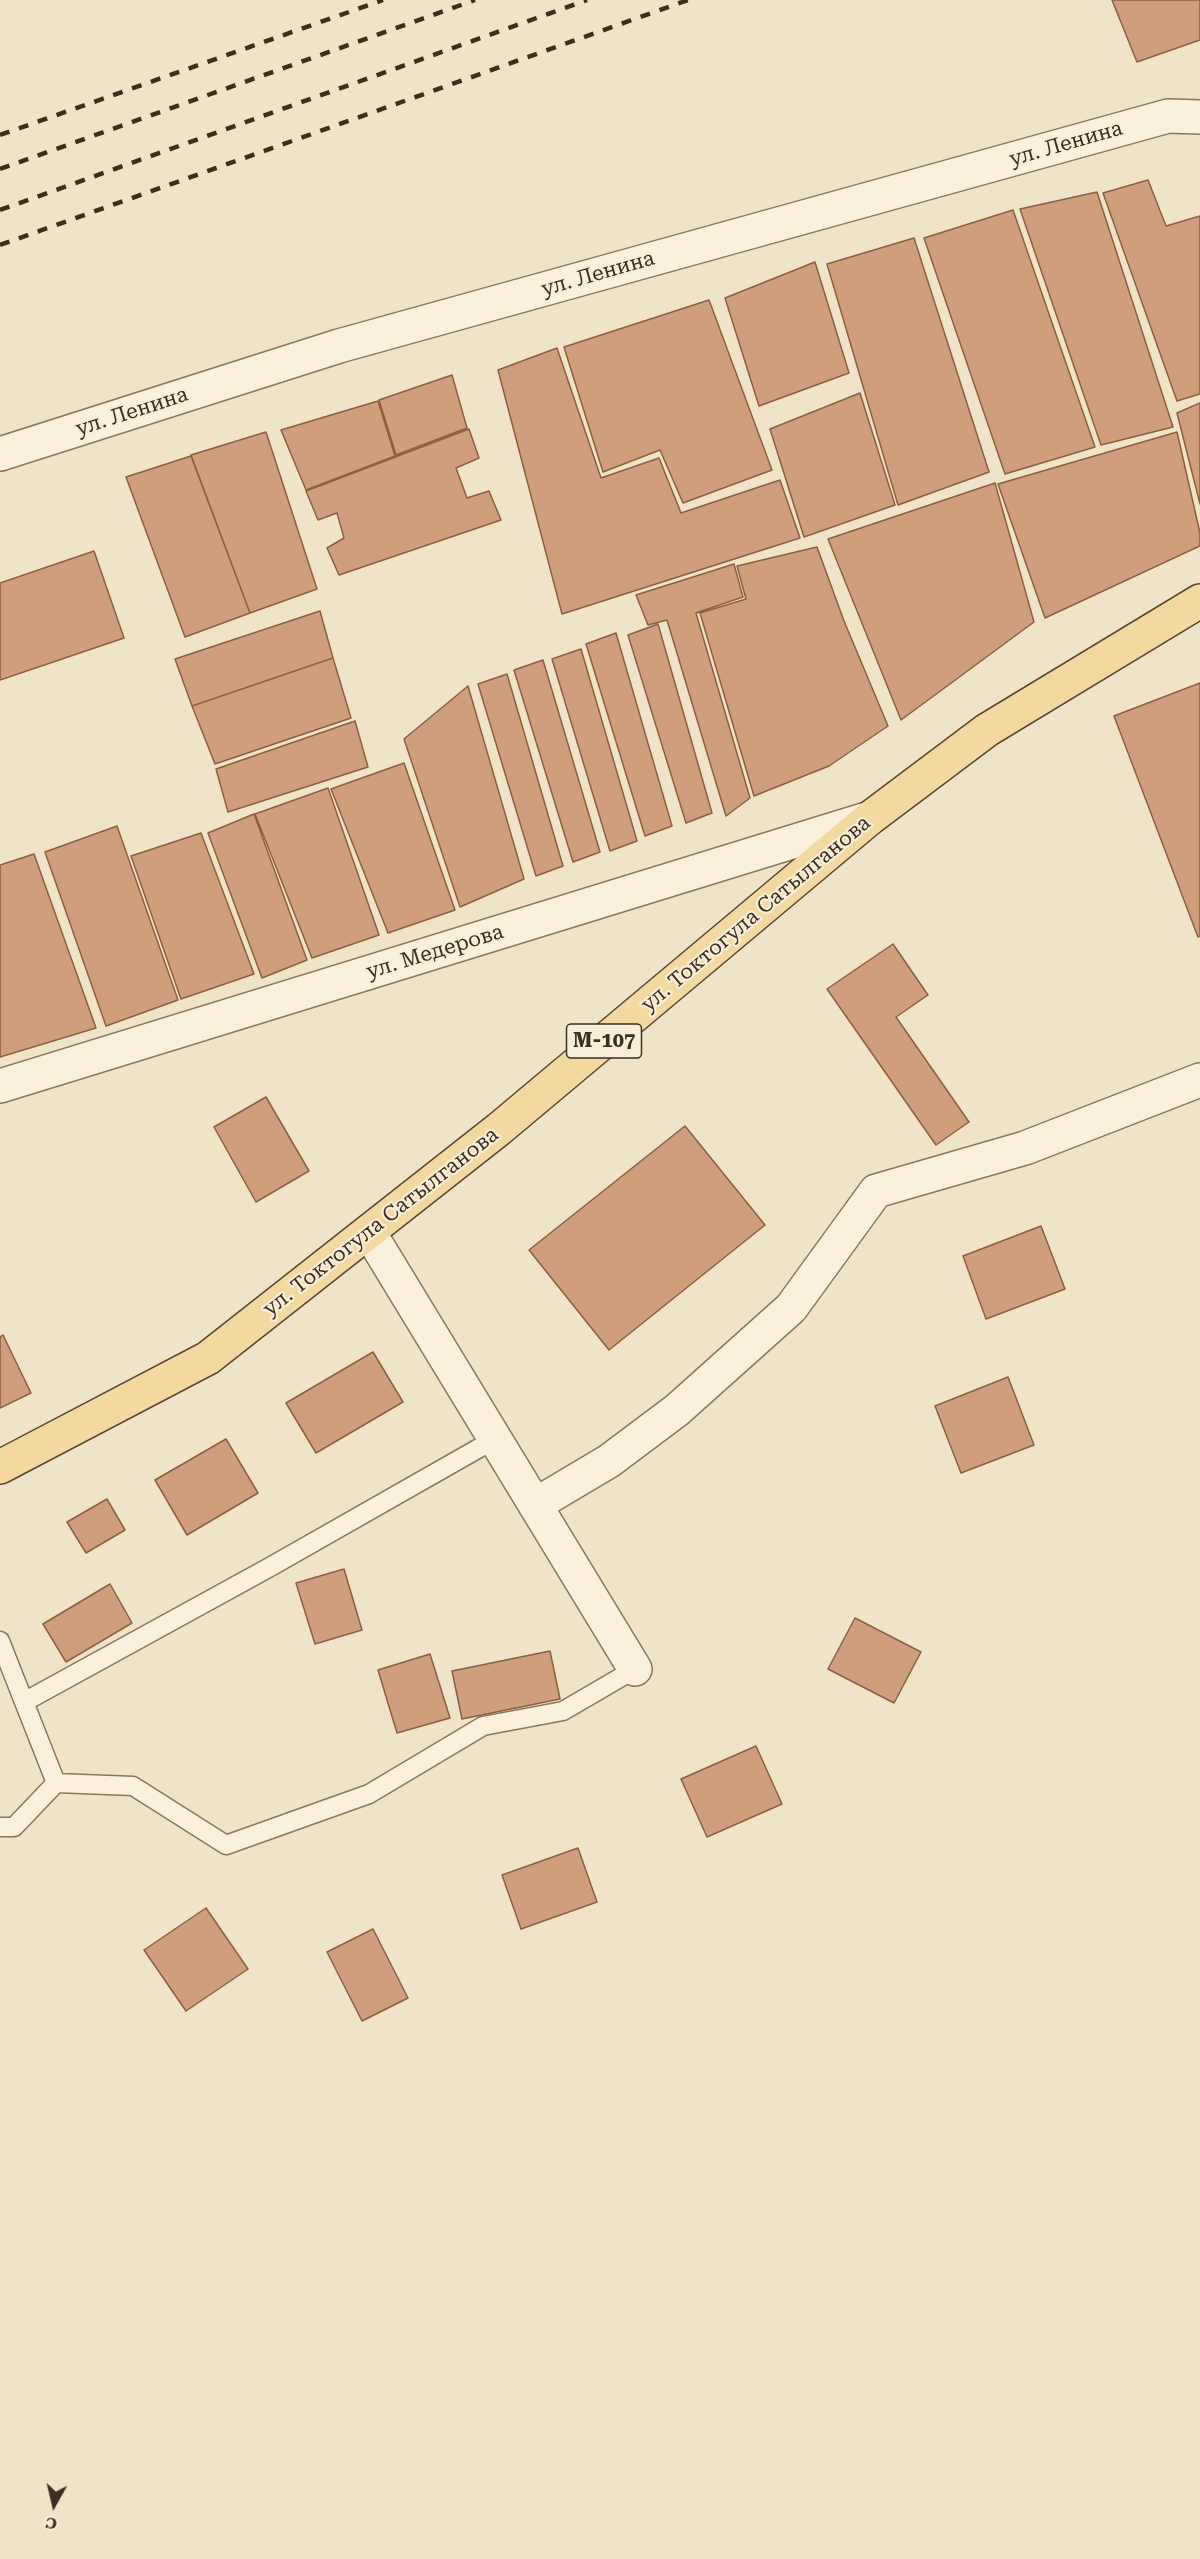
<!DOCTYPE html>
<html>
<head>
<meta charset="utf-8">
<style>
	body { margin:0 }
	#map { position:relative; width:1200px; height:2559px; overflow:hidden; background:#f0e4c8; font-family:"Roboto Serif",serif }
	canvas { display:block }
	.north { position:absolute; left:24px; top:2475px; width:60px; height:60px; -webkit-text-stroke:4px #f7eed8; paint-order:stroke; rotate:188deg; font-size:16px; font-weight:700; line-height:24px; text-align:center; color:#3d2e20 }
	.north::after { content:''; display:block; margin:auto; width:21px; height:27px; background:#3d2e20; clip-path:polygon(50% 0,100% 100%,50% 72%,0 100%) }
</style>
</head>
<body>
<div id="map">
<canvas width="1200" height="2559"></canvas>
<div class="north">С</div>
</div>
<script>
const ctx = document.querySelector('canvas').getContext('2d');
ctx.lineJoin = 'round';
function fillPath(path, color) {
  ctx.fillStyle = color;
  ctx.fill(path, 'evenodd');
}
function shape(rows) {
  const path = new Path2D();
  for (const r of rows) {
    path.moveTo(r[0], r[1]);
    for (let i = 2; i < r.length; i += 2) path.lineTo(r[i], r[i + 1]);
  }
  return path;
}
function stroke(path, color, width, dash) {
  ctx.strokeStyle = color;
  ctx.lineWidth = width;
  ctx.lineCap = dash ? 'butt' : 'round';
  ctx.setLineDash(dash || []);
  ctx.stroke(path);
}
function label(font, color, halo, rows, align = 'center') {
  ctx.font = font + ' "Roboto Serif",serif';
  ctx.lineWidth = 4.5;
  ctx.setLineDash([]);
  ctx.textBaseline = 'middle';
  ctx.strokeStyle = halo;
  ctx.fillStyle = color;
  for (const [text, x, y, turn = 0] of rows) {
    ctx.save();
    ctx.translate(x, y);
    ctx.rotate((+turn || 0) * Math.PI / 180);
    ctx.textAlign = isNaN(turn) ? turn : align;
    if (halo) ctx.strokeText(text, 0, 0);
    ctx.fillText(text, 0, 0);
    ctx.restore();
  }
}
const building = shape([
	[1112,0,1200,0,1200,40,1137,62,1112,0],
	[1148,180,1166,226,1200,216,1200,394,1177,401,1103,193,1148,180],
	[1097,192,1173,427,1101,445,1020,209,1097,192],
	[1013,210,1095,447,1005,474,924,238,1013,210],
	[914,238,989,472,898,505,827,264,914,238],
	[815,262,849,373,759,406,725,298,815,262],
	[709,300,772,470,683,503,660,450,603,472,564,347,709,300],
	[557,348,601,478,659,458,681,513,780,480,800,538,562,614,498,370,557,348],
	[452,375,467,428,396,455,379,400,452,375],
	[860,393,895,505,804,537,770,429,860,393],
	[378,401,395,456,306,490,281,430,378,401],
	[1200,403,1200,504,1177,413,1200,403],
	[469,429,479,458,456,468,467,498,489,491,501,520,339,575,327,548,344,538,337,513,318,520,306,491,469,429],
	[266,432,317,589,250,613,191,455,266,432],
	[1177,432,1200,533,1200,546,1045,618,998,484,1177,432],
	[191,456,250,613,185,637,126,477,191,456],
	[995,483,1034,622,901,720,828,539,995,483],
	[817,547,844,621,888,726,829,766,754,796,700,613,746,599,737,566,817,547],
	[94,551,124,638,0,680,0,583,94,551],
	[734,564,743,597,696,613,750,798,726,816,667,620,648,625,636,595,734,564],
	[320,611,333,658,192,706,175,659,320,611],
	[658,624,712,813,686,823,628,635,658,624],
	[616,633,672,826,645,836,586,644,616,633],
	[581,649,637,841,610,851,552,659,581,649],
	[333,658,351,718,215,764,192,706,333,658],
	[543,660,600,852,573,862,514,670,543,660],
	[507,674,563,866,536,876,478,684,507,674],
	[1200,683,1200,936,1198,937,1114,716,1200,683],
	[468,686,524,879,460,907,404,739,468,686],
	[355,721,368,767,228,812,216,769,355,721],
	[404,763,455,910,388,933,331,789,404,763],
	[328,788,379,935,312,958,255,814,328,788],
	[254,814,307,960,262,978,208,833,254,814],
	[117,826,178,1000,106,1026,45,852,117,826],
	[201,833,254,974,181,999,131,856,201,833],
	[34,854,96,1028,0,1057,0,865,34,854],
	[893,944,928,995,896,1017,969,1122,936,1145,827,989,893,944],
	[266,1097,309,1171,256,1202,214,1127,266,1097],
	[685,1126,765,1225,609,1350,529,1250,685,1126],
	[1041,1226,1065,1289,986,1319,963,1256,1041,1226],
	[3,1335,31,1393,0,1408,0,1337,3,1335],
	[373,1352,403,1402,316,1453,286,1403,373,1352],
	[1008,1377,1034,1445,961,1473,935,1406,1008,1377],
	[226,1439,258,1493,187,1535,155,1480,226,1439],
	[107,1499,125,1530,86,1553,67,1522,107,1499],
	[344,1569,362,1630,315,1644,296,1583,344,1569],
	[110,1584,132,1623,66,1662,43,1624,110,1584],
	[855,1618,921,1652,894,1703,828,1669,855,1618],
	[550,1651,560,1699,462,1719,452,1671,550,1651],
	[430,1654,450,1718,397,1733,378,1670,430,1654],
	[756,1746,782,1804,707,1837,681,1779,756,1746],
	[578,1848,597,1902,521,1929,502,1875,578,1848],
	[206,1908,248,1969,186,2011,144,1950,206,1908],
	[373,1929,408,1998,362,2021,327,1952,373,1929]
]);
const lane = shape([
	[0,1641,56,1783,14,1827,0,1827],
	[24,1702,270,1567,495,1439],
	[56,1783,133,1786,226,1845,369,1794,483,1726,563,1711,635,1669]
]);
const street = shape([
	[0,454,339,346,1168,116,1200,117],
	[0,1086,870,818],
	[369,1232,635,1669],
	[535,1505,609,1461,677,1410,791,1308,876,1191,1025,1148,1200,1080]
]);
const primary = shape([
	[0,1467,208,1358,499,1129,870,818,987,730,1200,601]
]);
const rail = shape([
	[0,135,383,0],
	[0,169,475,0],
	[0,210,587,0],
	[0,245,688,0]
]);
const shields = [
	[604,1041,75]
];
const shieldNames = [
	["М-107",604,1041]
];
const streetNames = [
	["ул. Ленина",1066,144,-16],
	["ул. Ленина",598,274,-16],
	["ул. Ленина",132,412,-18],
	["ул. Токтогула Сатылганова",756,914,-40],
	["ул. Медерова",435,952,-17],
	["ул. Токтогула Сатылганова",381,1222,-38]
];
fillPath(building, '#cf9f7d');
stroke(building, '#8d5f41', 1.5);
stroke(lane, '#8d765c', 21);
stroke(street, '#8d765c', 36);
stroke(primary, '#5b4430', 36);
stroke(lane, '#faf1dc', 18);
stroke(street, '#faf1dc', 33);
stroke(primary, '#f3d9a0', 33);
stroke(rail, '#3d2e20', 4.5, [10, 10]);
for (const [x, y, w] of shields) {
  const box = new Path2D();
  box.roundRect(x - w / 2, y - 17, w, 34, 4.5);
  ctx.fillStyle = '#f7eed8';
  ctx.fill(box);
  stroke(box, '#3d2e20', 1.5);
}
label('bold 20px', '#3d2e20', null, shieldNames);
label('21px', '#3d2e20', '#f7eed8', streetNames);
</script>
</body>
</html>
